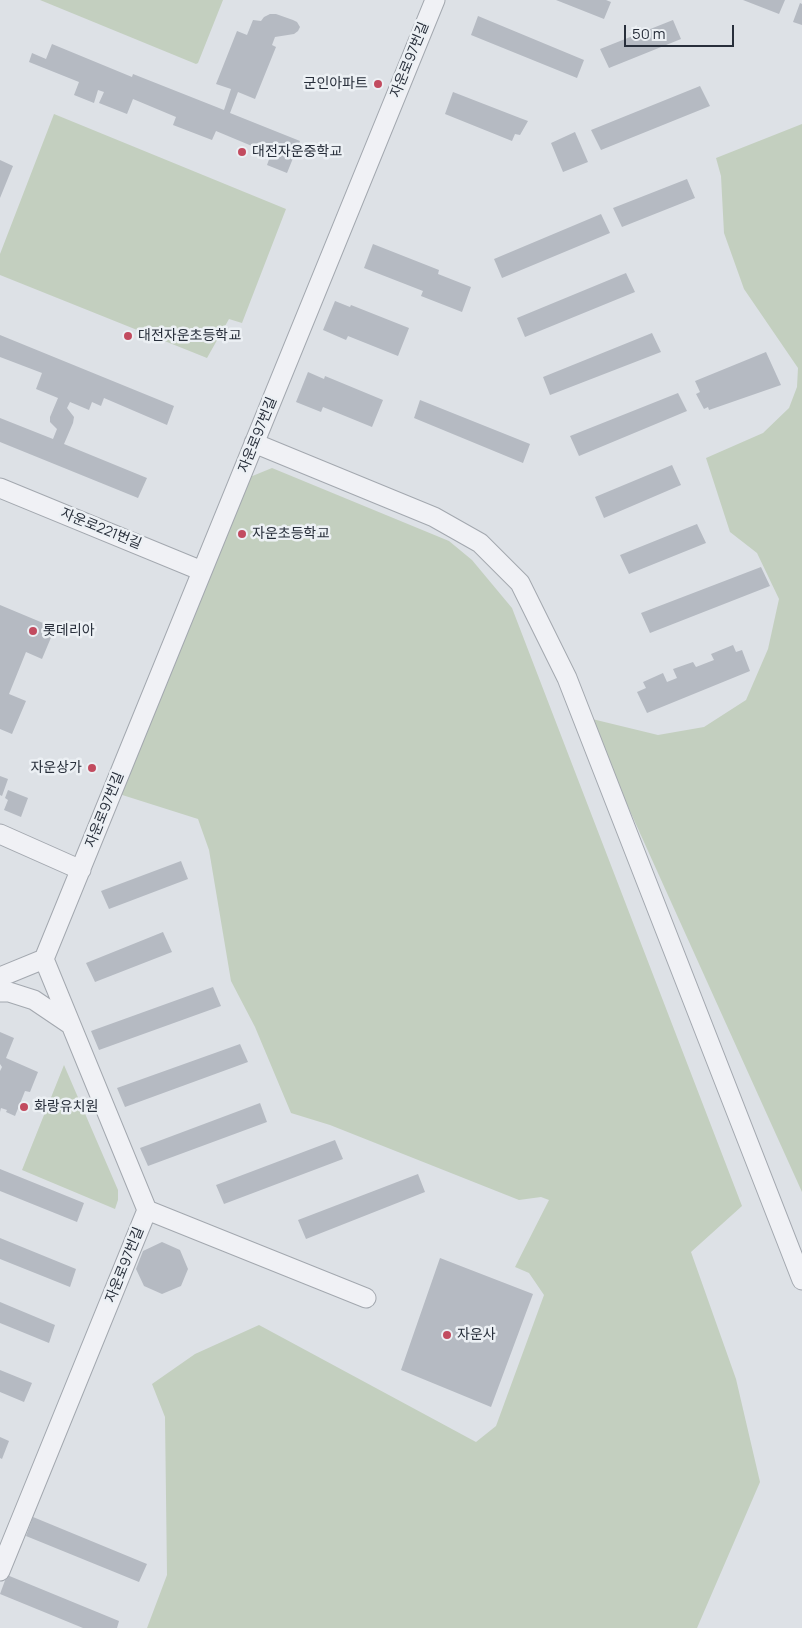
<!DOCTYPE html>
<html>
<head>
<meta charset="utf-8">
<style>
	body { margin:0 }
	#map { position:relative; width:802px; height:1628px; overflow:hidden; background:#dde1e6; font-family:Manrope,sans-serif }
	canvas { display:block }
	.scale { position:absolute; left:624px; top:25px; width:110px; height:22px; box-sizing:border-box; border:2px solid #282f3b; border-top:0; padding-left:6px; font-size:15px; line-height:18px; white-space:nowrap; color:#282f3b; -webkit-text-stroke:4px #ecf0f4; paint-order:stroke }
</style>
</head>
<body>
<div id="map">
<canvas width="802" height="1628"></canvas>
<div class="scale">50 m</div>
</div>
<script>
const ctx = document.querySelector('canvas').getContext('2d');
ctx.lineJoin = 'round';
function fillPath(path, color) {
  ctx.fillStyle = color;
  ctx.fill(path, 'evenodd');
}
function shape(rows) {
  const path = new Path2D();
  for (const r of rows) {
    path.moveTo(r[0], r[1]);
    for (let i = 2; i < r.length; i += 2) path.lineTo(r[i], r[i + 1]);
  }
  return path;
}
function stroke(path, color, width, dash) {
  ctx.strokeStyle = color;
  ctx.lineWidth = width;
  ctx.lineCap = dash ? 'butt' : 'round';
  ctx.setLineDash(dash || []);
  ctx.stroke(path);
}
function label(font, color, halo, rows, align = 'center') {
  ctx.font = font + ' Manrope,"Noto Sans KR",sans-serif';
  ctx.lineWidth = 5;
  ctx.setLineDash([]);
  ctx.textBaseline = 'middle';
  ctx.strokeStyle = halo;
  ctx.fillStyle = color;
  for (const [text, x, y, turn = 0] of rows) {
    ctx.save();
    ctx.translate(x, y);
    ctx.rotate((+turn || 0) * Math.PI / 180);
    ctx.textAlign = isNaN(turn) ? turn : align;
    if (halo) ctx.strokeText(text, 0, 0);
    ctx.fillText(text, 0, 0);
    ctx.restore();
  }
}
const green = shape([
	[40,0,223,0,198,63,196,64],
	[54,114,286,209,242,323,229,319,207,358,0,275,0,254],
	[802,124,802,1192,588,718,658,735,704,727,746,700,768,649,779,599,757,553,730,532,706,458,763,433,789,408,797,387,798,368,744,289,724,233,721,176,716,158],
	[272,468,449,541,472,560,512,608,742,1206,691,1252,736,1379,760,1482,697,1628,147,1628,167,1575,165,1417,152,1384,195,1354,259,1325,476,1442,496,1426,544,1295,529,1273,515,1267,549,1200,541,1197,519,1200,330,1125,291,1113,255,1027,231,981,209,850,198,819,116,793,250,477],
	[64,1065,118,1190,118,1200,115,1209,22,1170]
]);
const building = shape([
	[556,0,606,0,611,2,604,19],
	[743,0,785,0,779,14],
	[800,3,802,4,802,25,793,22],
	[270,14,276,14,293,20,297,22,300,27,298,31,294,34,275,37,272,45,276,47,255,99,238,92,230,113,300,141,287,173,267,165,271,154,216,131,212,140,173,125,176,117,133,99,127,114,99,103,104,92,98,90,94,103,74,95,79,82,29,62,32,53,46,59,52,44,132,77,133,74,224,110,231,89,216,84,237,31,247,35,253,20,261,21,264,17],
	[478,16,584,60,577,78,471,35],
	[673,20,681,39,609,68,600,49],
	[700,86,710,106,601,150,591,130],
	[453,92,520,118,528,121,520,135,515,134,512,141,445,114],
	[575,132,588,162,563,172,551,143],
	[0,160,13,166,0,198],
	[687,179,695,198,622,227,613,208],
	[601,214,610,233,502,278,494,259],
	[373,244,439,270,438,274,471,287,462,312,421,296,423,291,364,268],
	[626,273,635,292,525,337,517,318],
	[335,301,350,307,351,305,409,328,398,356,348,336,346,340,323,330],
	[652,333,661,352,550,395,543,377],
	[0,335,174,406,167,425,104,398,101,406,92,402,89,410,70,402,67,408,74,417,73,423,64,444,147,478,138,498,0,442,0,418,53,439,57,429,50,422,50,417,58,398,36,389,42,373,0,357],
	[766,352,781,385,709,410,708,407,704,409,696,394,700,392,695,381],
	[308,372,324,379,325,376,383,400,372,427,323,407,321,412,296,402],
	[678,393,687,411,579,456,570,436],
	[420,400,530,444,523,463,414,418],
	[672,465,681,485,604,518,595,497],
	[697,524,706,543,629,574,620,555],
	[761,567,770,586,650,633,641,613],
	[0,605,55,628,42,659,26,652,9,694,26,701,12,734,0,729],
	[733,645,736,652,742,650,750,671,647,713,637,692,646,688,643,682,663,673,667,682,677,678,673,669,693,662,696,667,714,660,711,654],
	[0,776,8,779,2,796,0,795],
	[8,790,28,798,21,817,4,810,8,800,5,798],
	[181,861,188,879,109,909,101,891],
	[163,932,172,952,95,982,86,963],
	[213,987,221,1006,99,1050,91,1031],
	[0,1032,14,1038,6,1058,38,1072,30,1092,25,1091,15,1116,6,1112,7,1110,1,1108,0,1112,0,1071,2,1067,0,1064],
	[240,1044,248,1062,125,1107,117,1088],
	[260,1103,267,1122,148,1166,140,1148],
	[335,1140,343,1159,224,1204,216,1185],
	[0,1169,84,1203,77,1222,0,1191],
	[418,1174,425,1192,306,1239,298,1220],
	[0,1238,76,1269,70,1287,0,1259],
	[162,1242,180,1250,188,1269,181,1286,162,1294,144,1286,136,1269,143,1251],
	[440,1258,533,1294,491,1407,401,1370],
	[0,1302,55,1325,49,1343,0,1323],
	[0,1370,32,1383,24,1402,0,1392],
	[0,1437,9,1441,2,1459,0,1458],
	[33,1517,147,1564,139,1582,26,1536],
	[7,1575,119,1621,117,1628,83,1628,0,1594]
]);
const minor = shape([
	[254,443,434,517,480,543,520,583,567,678,802,1280],
	[0,488,202,571],
	[0,834,81,870],
	[0,977,44,959],
	[0,992,9,992,34,1000,71,1025],
	[147,1210,366,1298],
	[0,1571,147,1210,44,959,435,0]
]);
const markers = [
	[378,84,5,"#c24b5f"],
	[242,152,5,"#c24b5f"],
	[128,336,5,"#c24b5f"],
	[242,534,5,"#c24b5f"],
	[33,631,5,"#c24b5f"],
	[92,768,5,"#c24b5f"],
	[24,1107,5,"#c24b5f"],
	[447,1335,5,"#c24b5f"]
];
const streetNames = [
	["자운로97번길",410,60,-68],
	["자운로97번길",258,435,-68],
	["자운로221번길",101,529,22],
	["자운로97번길",105,810,-68],
	["자운로97번길",125,1265,-68]
];
const poiNames = [
	["군인아파트",368,84,"right"],
	["대전자운중학교",252,152],
	["대전자운초등학교",138,336],
	["자운초등학교",252,534],
	["롯데리아",43,631],
	["자운상가",82,768,"right"],
	["화랑유치원",34,1107],
	["자운사",457,1335]
];
fillPath(green, '#c3cfbf');
fillPath(building, '#b5bac2');
stroke(minor, '#a3a8af', 21);
stroke(minor, '#f0f1f5', 19);
for (const [x, y, r, color] of markers) {
  const dot = new Path2D();
  dot.arc(x, y, r, 0, 2 * Math.PI);
  ctx.fillStyle = color;
  ctx.fill(dot);
  stroke(dot, '#ecf0f4', 2);
}
label('14px', '#282f3b', '#ecf0f4', streetNames);
label('14px', '#282f3b', '#ecf0f4', poiNames, 'left');
</script>
</body>
</html>
